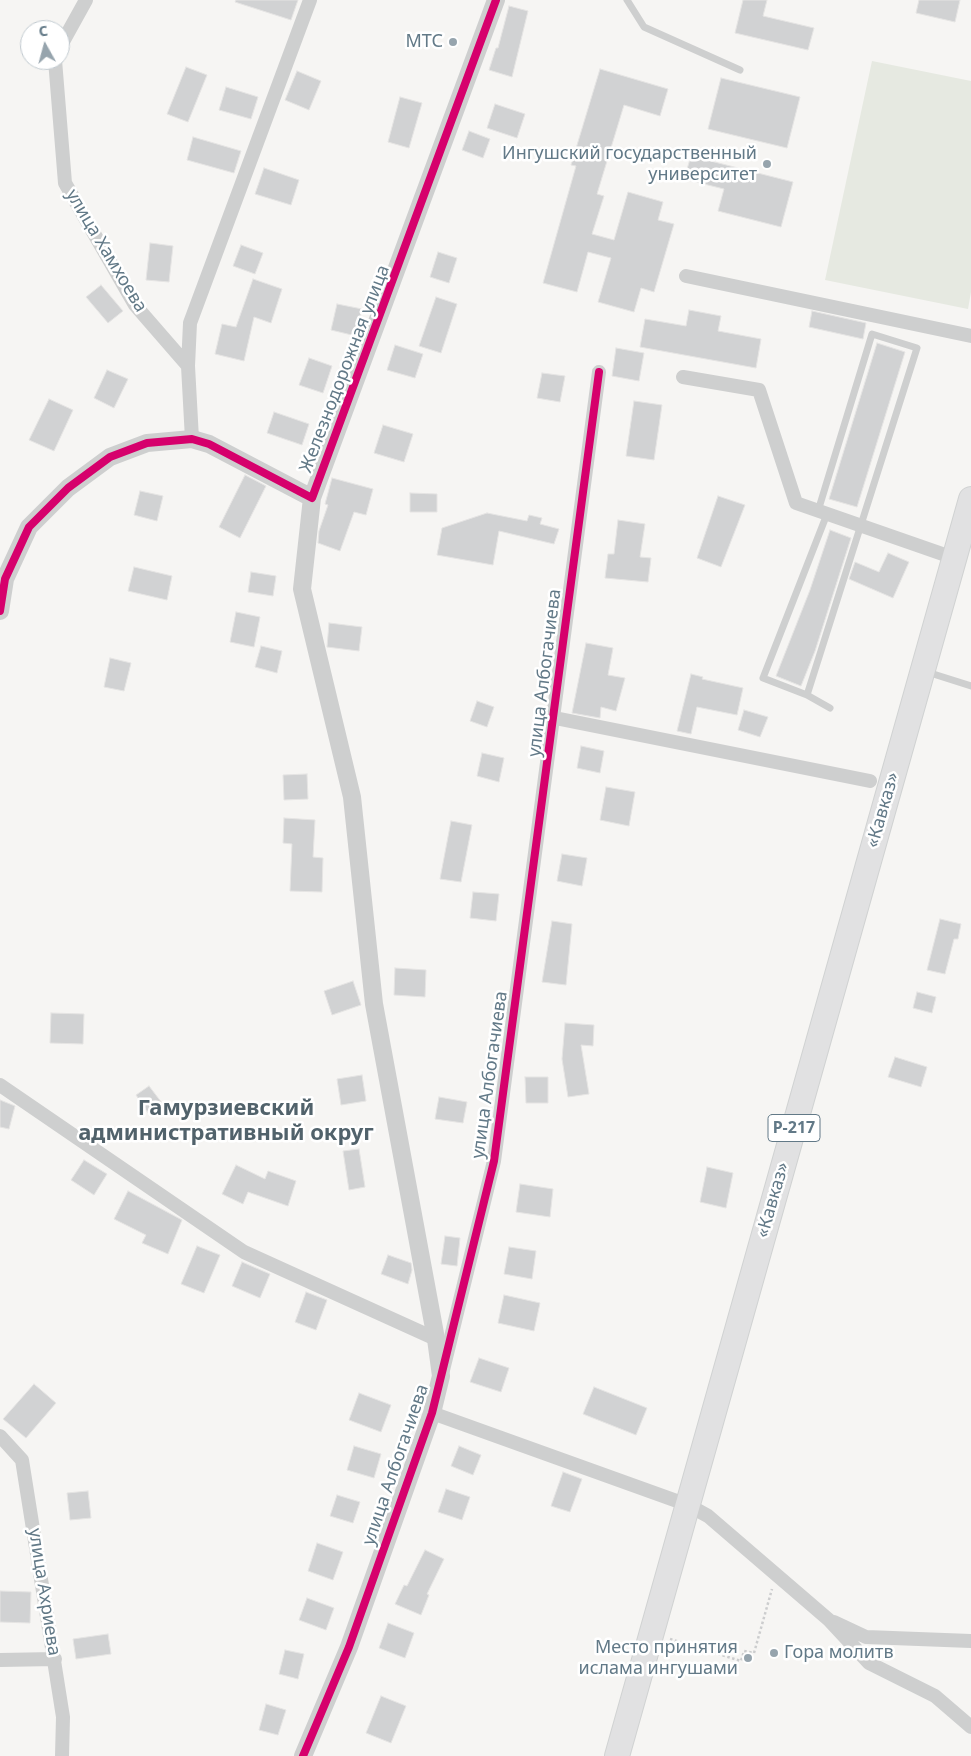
<!DOCTYPE html>
<html>
<head>
<meta charset="utf-8">
<style>
	body { margin:0 }
	#map { position:relative; width:971px; height:1756px; overflow:hidden; background:#f6f5f3; font-family:"Noto Sans",sans-serif }
	canvas { display:block }
	.north { position:absolute; left:20px; top:20px; width:50px; height:50px; box-sizing:border-box; background:#fff; border:1px solid #c0c9cf; border-radius:50%; rotate:353deg; font-size:14px; font-weight:700; line-height:20px; text-align:center; color:#627987 }
	.north::after { content:''; display:block; margin:auto; width:18px; height:22px; background:#96a4ad; clip-path:polygon(50% 0,100% 100%,50% 72%,0 100%) }
</style>
</head>
<body>
<div id="map">
<canvas width="971" height="1756"></canvas>
<div class="north">С</div>
</div>
<script>
const ctx = document.querySelector('canvas').getContext('2d');
ctx.lineJoin = 'round';
function fillPath(path, color) {
  ctx.fillStyle = color;
  ctx.fill(path, 'evenodd');
}
function shape(rows) {
  const path = new Path2D();
  for (const r of rows) {
    path.moveTo(r[0], r[1]);
    for (let i = 2; i < r.length; i += 2) path.lineTo(r[i], r[i + 1]);
  }
  return path;
}
function stroke(path, color, width, dash) {
  ctx.strokeStyle = color;
  ctx.lineWidth = width;
  ctx.lineCap = dash ? 'butt' : 'round';
  ctx.setLineDash(dash || []);
  ctx.stroke(path);
}
function label(font, color, halo, rows, align = 'center') {
  ctx.font = font + ' "Noto Sans",sans-serif';
  ctx.lineWidth = 5;
  ctx.setLineDash([]);
  ctx.textBaseline = 'middle';
  ctx.strokeStyle = halo;
  ctx.fillStyle = color;
  for (const [text, x, y, turn = 0] of rows) {
    ctx.save();
    ctx.translate(x, y);
    ctx.rotate((+turn || 0) * Math.PI / 180);
    ctx.textAlign = isNaN(turn) ? turn : align;
    if (halo) ctx.strokeText(text, 0, 0);
    ctx.fillText(text, 0, 0);
    ctx.restore();
  }
}
const green = shape([
	[872,61,971,81,971,292,968,309,825,280]
]);
const building = shape([
	[236,0,298,0,291,20,235,2,236,0],
	[743,0,767,0,763,16,814,28,808,50,735,33,743,0],
	[919,0,960,0,955,22,916,13,919,0],
	[509,6,528,11,512,77,489,70,496,48,498,48,509,6],
	[186,67,207,75,188,122,167,114,186,67],
	[600,69,668,89,660,116,624,105,597,194,604,196,592,234,614,240,628,192,663,202,658,220,674,224,654,292,641,288,634,312,598,302,611,258,588,252,577,292,543,283,576,166,571,165,600,69],
	[297,71,321,81,309,110,285,100,297,71],
	[721,78,800,97,787,148,708,129,721,78],
	[226,87,258,97,251,119,219,110,226,87],
	[400,97,422,103,409,148,388,142,400,97],
	[495,104,525,114,517,138,487,128,495,104],
	[469,131,490,139,483,158,462,150,469,131],
	[193,137,241,151,234,173,187,160,193,137],
	[691,156,793,182,781,227,718,211,724,189,684,179,691,156],
	[264,168,299,180,291,205,255,194,264,168],
	[150,243,173,246,169,282,146,280,150,243],
	[241,245,263,253,255,274,233,266,241,245],
	[438,252,457,258,449,283,430,277,438,252],
	[253,279,282,289,271,323,254,317,244,361,215,354,222,324,236,327,253,279],
	[101,285,123,311,108,323,86,297,101,285],
	[436,297,457,304,441,353,419,346,436,297],
	[337,304,362,309,356,336,331,330,337,304],
	[689,310,721,316,718,331,761,339,756,368,640,347,645,319,686,326,689,310],
	[812,311,866,323,863,339,809,327,812,311],
	[877,343,905,352,857,507,829,499,877,343],
	[395,345,423,354,415,378,387,370,395,345],
	[616,348,644,353,639,381,612,376,616,348],
	[309,358,332,366,323,393,299,385,309,358],
	[107,370,128,379,114,408,94,398,107,370],
	[542,373,565,376,560,402,537,398,542,373],
	[49,399,73,410,54,451,29,440,49,399],
	[634,401,662,405,654,460,626,456,634,401],
	[274,412,309,424,302,445,267,433,274,412],
	[383,425,413,434,404,462,374,453,383,425],
	[245,475,266,486,240,538,219,527,245,475],
	[332,478,373,489,366,515,354,512,340,551,318,543,319,531,328,505,325,504,332,478],
	[140,491,163,496,157,521,134,515,140,491],
	[410,493,437,494,437,512,410,512,410,493],
	[718,496,745,505,721,567,697,558,718,496],
	[487,513,527,521,529,515,542,518,540,524,559,529,554,544,499,531,493,565,437,555,442,528,487,513],
	[618,520,645,524,640,557,651,558,648,582,605,578,608,554,614,554,618,520],
	[830,530,851,538,815,651,801,686,776,676,810,590,830,530],
	[888,553,909,562,893,598,849,579,855,562,879,572,888,553],
	[134,567,172,576,167,600,128,591,134,567],
	[251,572,276,576,273,596,248,592,251,572],
	[236,612,260,617,254,647,230,642,236,612],
	[329,623,362,627,359,651,327,647,329,623],
	[586,643,613,648,608,675,625,678,616,711,601,707,600,718,572,713,586,643],
	[261,646,282,651,277,673,255,667,261,646],
	[110,658,131,663,124,691,104,687,110,658],
	[691,674,703,677,702,679,743,688,737,715,697,707,691,734,677,731,691,674],
	[477,701,494,707,487,727,470,721,477,701],
	[744,710,768,717,760,737,738,730,744,710],
	[581,746,604,751,600,773,577,768,581,746],
	[482,753,504,758,499,782,477,776,482,753],
	[307,774,308,799,284,800,283,775,307,774],
	[606,787,635,792,629,826,600,820,606,787],
	[284,818,315,820,313,857,323,858,322,892,290,891,292,844,283,843,284,818],
	[451,821,472,825,461,882,440,879,451,821],
	[562,854,587,858,582,886,557,881,562,854],
	[473,892,499,894,496,921,470,918,473,892],
	[940,919,961,924,958,939,954,939,945,974,927,970,940,919],
	[552,921,572,924,566,985,542,982,552,921],
	[395,968,426,970,425,997,394,995,395,968],
	[353,981,361,1005,332,1015,324,991,353,981],
	[917,992,936,997,932,1013,913,1008,917,992],
	[51,1013,84,1014,83,1044,50,1043,51,1013],
	[565,1023,594,1025,593,1046,581,1045,589,1094,568,1097,562,1059,565,1023],
	[895,1057,927,1067,921,1087,888,1077,895,1057],
	[362,1075,366,1101,341,1105,337,1079,362,1075],
	[525,1077,548,1077,548,1103,526,1103,525,1077],
	[149,1086,162,1103,148,1113,136,1095,149,1086],
	[439,1097,467,1102,463,1123,435,1119,439,1097],
	[0,1100,15,1106,9,1129,0,1127,0,1100],
	[359,1149,365,1187,349,1190,343,1151,359,1149],
	[84,1160,107,1174,94,1195,71,1180,84,1160],
	[236,1165,265,1179,268,1171,296,1181,288,1206,248,1192,243,1204,222,1194,236,1165],
	[707,1167,733,1173,726,1208,700,1202,707,1167],
	[520,1184,553,1189,550,1217,516,1212,520,1184],
	[128,1191,182,1220,168,1254,142,1243,146,1235,114,1219,128,1191],
	[445,1236,460,1238,457,1266,441,1264,445,1236],
	[197,1246,220,1255,204,1293,181,1284,197,1246],
	[509,1247,536,1251,532,1279,504,1274,509,1247],
	[388,1255,411,1263,412,1270,408,1284,381,1274,388,1255],
	[242,1262,270,1274,260,1298,232,1286,242,1262],
	[306,1292,327,1300,316,1330,295,1322,306,1292],
	[504,1295,540,1303,534,1331,498,1323,504,1295],
	[479,1358,509,1368,501,1392,470,1382,479,1358],
	[34,1384,56,1403,26,1438,3,1419,34,1384],
	[594,1387,647,1408,636,1435,583,1414,594,1387],
	[359,1393,391,1405,381,1432,349,1420,359,1393],
	[354,1446,381,1454,374,1478,347,1470,354,1446],
	[459,1446,481,1455,473,1475,451,1466,459,1446],
	[563,1472,582,1479,570,1512,551,1506,563,1472],
	[446,1489,470,1497,462,1520,438,1512,446,1489],
	[88,1491,91,1518,70,1520,67,1493,88,1491],
	[337,1495,360,1502,353,1523,330,1516,337,1495],
	[317,1543,343,1552,333,1580,308,1571,317,1543],
	[425,1550,444,1559,427,1594,429,1595,421,1615,395,1604,404,1585,407,1586,425,1550],
	[0,1591,31,1592,30,1623,0,1622,0,1591],
	[307,1598,334,1608,326,1630,299,1620,307,1598],
	[388,1623,414,1633,405,1658,379,1648,388,1623],
	[108,1634,111,1654,76,1659,73,1639,108,1634],
	[285,1650,304,1654,298,1679,279,1674,285,1650],
	[381,1696,406,1706,391,1743,366,1733,381,1696],
	[266,1704,286,1710,278,1735,259,1730,266,1704]
]);
const path = shape([
	[670,1639,741,1661,744,1651,754,1653,772,1589]
]);
const service = shape([
	[627,0,644,27,740,70],
	[818,511,872,334,917,348,807,695,830,708],
	[927,672,971,686],
	[807,695,763,678,827,514]
]);
const minor = shape([
	[60,47,86,0],
	[55,60,65,183,135,305,188,366],
	[686,276,971,336],
	[683,377,759,390,796,503,954,558],
	[192,439,188,366,190,323,310,0],
	[555,718,870,781],
	[0,1085,244,1252,436,1339],
	[443,1370,494,1161,599,372],
	[432,1413,688,1505,708,1516,829,1620,869,1663,935,1696,971,1727],
	[0,1436,22,1460,63,1717,62,1756],
	[834,1622,866,1637,971,1641],
	[0,1660,55,1659]
]);
const tertiary = shape([
	[0,611,5,579,29,527,68,488,110,457,147,443,192,439,209,444,312,498,496,0],
	[303,1756,349,1647,432,1413,441,1376,436,1339,374,1004,352,797,302,589,312,498]
]);
const trunk = shape([
	[617,1756,971,499]
]);
const cycleway = shape([
	[0,611,5,579,29,527,68,488,110,457,147,443,192,439,209,444,312,498,496,0],
	[303,1756,349,1647,432,1413,494,1161,599,372]
]);
const markers = [
	[453,42,5,"#96a4ad"],
	[767,164,5,"#96a4ad"],
	[774,1653,5,"#96a4ad"],
	[748,1658,5,"#96a4ad"]
];
const shields = [
	[794,1128,52]
];
const shieldNames = [
	["Р-217",794,1128]
];
const poiNames = [
	["МТС",443,42],
	["Ингушский государственный",757,154],
	["университет",757,175],
	["Место принятия",738,1648],
	["ислама ингушами",738,1669],
	["Гора молитв",784,1653,"left"]
];
const streetNames = [
	["улица Хамхоева",106,251,59],
	["Железнодорожная улица",345,369,-69],
	["улица Албогачиева",545,673,-83],
	["«Кавказ»",883,810,-74],
	["улица Албогачиева",490,1075,-82],
	["«Кавказ»",773,1200,-74],
	["улица Албогачиева",396,1465,-71],
	["улица Ахриева",44,1592,81]
];
const districtNames = [
	["Гамурзиевский",226,1109],
	["административный округ",226,1134]
];
fillPath(green, '#e6e9e1');
fillPath(building, '#d1d2d3');
stroke(building, '#e5e4e3', 1);
stroke(trunk, '#d0d2d2', 26);
stroke(path, '#cccdce', 2.5, [2.5, 2.5]);
stroke(service, '#cecfcf', 7);
stroke(minor, '#cecfcf', 14);
stroke(tertiary, '#cecfcf', 18);
stroke(trunk, '#e1e1e2', 24);
stroke(cycleway, '#d6006c', 8);
for (const [x, y, r, color] of markers) {
  const dot = new Path2D();
  dot.arc(x, y, r, 0, 2 * Math.PI);
  ctx.fillStyle = color;
  ctx.fill(dot);
  stroke(dot, '#fff', 2);
}
for (const [x, y, w] of shields) {
  const box = new Path2D();
  box.roundRect(x - w / 2, y - 13.5, w, 27, 4);
  ctx.fillStyle = '#fff';
  ctx.fill(box);
  stroke(box, '#627987', 1);
}
label('bold 16px', '#627987', null, shieldNames);
label('18px', '#627987', '#fff', poiNames, 'right');
label('18px', '#627987', '#fff', streetNames);
label('bold 22px', '#51626b', '#fff', districtNames);
</script>
</body>
</html>
